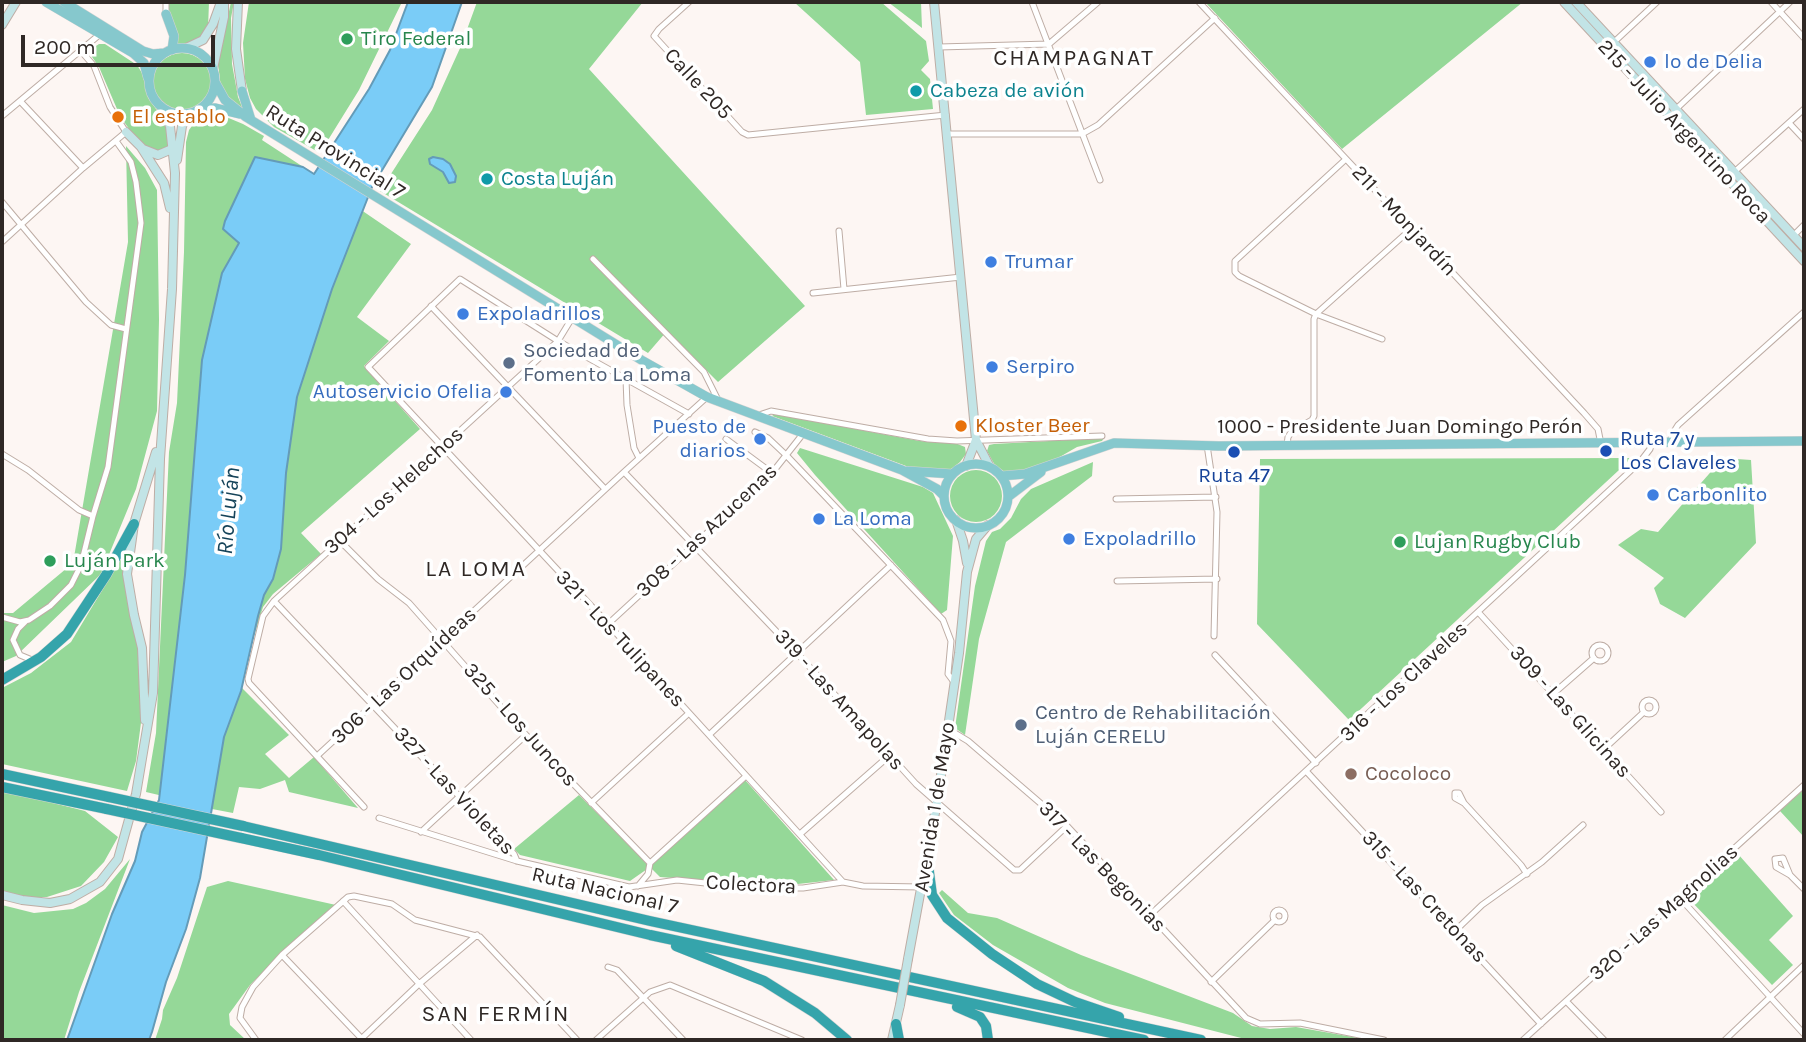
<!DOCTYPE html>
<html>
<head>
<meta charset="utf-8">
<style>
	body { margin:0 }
	#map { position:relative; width:1806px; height:1042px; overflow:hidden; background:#fdf6f3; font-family:Karla,sans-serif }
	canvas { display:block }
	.frame { position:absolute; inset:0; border:4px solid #2f2825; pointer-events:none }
	.scale { position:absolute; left:21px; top:35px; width:194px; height:32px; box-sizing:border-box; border:4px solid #2f2825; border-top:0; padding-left:9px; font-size:21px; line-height:24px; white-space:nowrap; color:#2f2825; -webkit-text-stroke:5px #fff; paint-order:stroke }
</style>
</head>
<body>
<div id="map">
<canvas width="1806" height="1042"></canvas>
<div class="frame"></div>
<div class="scale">200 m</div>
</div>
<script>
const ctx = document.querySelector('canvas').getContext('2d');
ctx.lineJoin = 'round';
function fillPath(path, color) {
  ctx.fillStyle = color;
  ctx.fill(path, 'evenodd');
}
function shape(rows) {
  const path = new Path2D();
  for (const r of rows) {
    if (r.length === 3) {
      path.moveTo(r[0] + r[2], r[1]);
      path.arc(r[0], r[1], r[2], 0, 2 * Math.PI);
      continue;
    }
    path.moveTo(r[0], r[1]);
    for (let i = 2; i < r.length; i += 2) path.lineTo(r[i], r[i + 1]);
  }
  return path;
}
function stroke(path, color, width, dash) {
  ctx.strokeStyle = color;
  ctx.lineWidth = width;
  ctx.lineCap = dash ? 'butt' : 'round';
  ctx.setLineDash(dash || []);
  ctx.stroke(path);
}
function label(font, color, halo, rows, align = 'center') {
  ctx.font = font + ' Karla,sans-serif';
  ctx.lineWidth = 7;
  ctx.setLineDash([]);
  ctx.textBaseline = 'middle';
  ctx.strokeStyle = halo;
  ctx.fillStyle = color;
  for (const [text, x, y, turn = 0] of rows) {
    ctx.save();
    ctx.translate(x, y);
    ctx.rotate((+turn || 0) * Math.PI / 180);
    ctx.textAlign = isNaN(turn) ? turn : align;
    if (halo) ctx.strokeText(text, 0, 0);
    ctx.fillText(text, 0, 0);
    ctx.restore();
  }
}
const green = shape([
	[168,2,209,2,208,29,203,36,186,46,176,46,177,33,169,14],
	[231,2,234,2,231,18,232,64,238,97,244,111,230,101,221,88,218,64],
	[249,2,402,2,359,90,320,153,274,127,256,109,250,98,245,79,243,43],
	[477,2,643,2,589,69,805,306,718,382,667,331,648,353,380,191,432,110,461,46],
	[794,2,881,2,926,41,929,61,921,70,930,79,933,109,866,115,860,62],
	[888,2,921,2,922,28],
	[1205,2,1523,2,1342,149],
	[99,44,105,44,137,65,142,73,149,99,168,126,169,146,163,153,150,151,134,136,120,116,99,67,90,54,90,50],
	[182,82,29],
	[219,114,243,124,264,136,262,140,311,172,288,199,163,796,146,792,156,733,169,452,177,403,184,252,186,142,189,130,195,122,204,115],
	[126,146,145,168,157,190,159,320,157,411,136,489,101,574,16,656,2,662,2,613,13,613,73,563,128,242],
	[348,201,411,244,357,317,389,341,364,366,420,429,301,533,321,554,273,594,263,607,239,685,289,735,265,754,289,778,314,757,358,808,289,792,285,780,260,789,239,787,233,813,212,809,198,806,281,436],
	[775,414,920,441,955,443,965,447,966,454,960,462,952,469,943,471,921,470,906,466,772,416],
	[1104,438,1102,441,1077,447,1051,462,1034,468,1010,473,997,469,987,451,989,445,994,444],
	[800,448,923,487,933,493,953,536,947,610,941,614,815,475,797,453],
	[1632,458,1349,720,1257,624,1260,459],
	[1723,458,1751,460,1756,543,1685,618,1660,604,1654,588,1664,578,1618,545,1641,529,1658,532],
	[1093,462,1092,476,1006,542,979,639,965,735,955,728,975,586,986,541,992,532,1000,529,1011,518,1021,499,1031,489],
	[976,496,26],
	[128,547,141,665,142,715,136,761,127,791,2,764,2,688,31,673,71,642],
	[745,780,834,880,780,886,750,884,660,877,650,867,630,881,520,855,514,849,579,795,650,866],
	[1804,789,1804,837,1780,811],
	[2,790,85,811,118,837,104,862,81,886,47,897,17,897,2,890],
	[1738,854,1793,916,1769,940,1793,965,1772,985,1688,898],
	[130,859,79,992,64,1040,2,1040,2,905,34,913,73,909,86,903,105,889],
	[228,881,336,905,278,957,250,985,229,1014,230,1025,246,1040,155,1040,162,1019,163,1010,177,978,207,887],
	[942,890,968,913,997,918,1081,955,1233,1013,1252,1026,1270,1029,1296,1027,1370,1040,1249,1040,1105,1003,1068,988,993,945,954,915,939,893]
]);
const water = shape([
	[408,2,462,2,432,87,372,187,332,289,297,397,286,473,281,549,273,579,264,595,258,616,241,691,224,737,200,878,186,929,166,982,152,1032,149,1040,67,1040,112,914,135,861,142,832,159,800,185,575,202,360,222,273,239,243,223,229,225,221,255,157,303,167,314,174,369,89,390,50,408,2],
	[433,157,443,159,450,164,456,176,455,182,449,183,443,172,430,164,429,159,433,157]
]);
const street = shape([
	[166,2,166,14],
	[689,2,659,29,654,36,742,132,748,135,946,115],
	[1032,2,1100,180],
	[1199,2,1584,413,1598,429,1601,444],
	[1771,2,1804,38],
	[1613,43,1657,2],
	[939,47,1049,44,1098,2],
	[20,101,83,168],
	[1674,111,1790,2],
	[2,116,99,35],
	[1789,123,1804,139],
	[948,134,1082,134,1098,125,1215,18],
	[1346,159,1235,261,1235,272,1239,276,1316,314,1382,339],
	[1732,174,1804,109],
	[2,202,86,302,111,325,126,329],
	[839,231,844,289],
	[1794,235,1804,225],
	[2,242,83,168,126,132,110,107,94,66,81,51],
	[593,259,704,372,719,402],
	[813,293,961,277],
	[431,306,605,489],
	[626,379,627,405,634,448,639,458],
	[689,414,558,341,460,279,368,367,608,624,843,882],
	[759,415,771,411,928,439,957,441,1102,436],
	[755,432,768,438,786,455,943,620,951,641,948,674,954,682],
	[726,439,772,473],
	[1670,443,1673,433,1678,425,1804,312],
	[1207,445,1217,512,1214,636],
	[1287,445,1288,437,1292,431,1312,420,1314,416,1314,319,1316,314,1411,229],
	[2,454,28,470,79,510,93,516],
	[624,472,796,652,916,784,1014,870,1020,870,1067,826],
	[1116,499,1216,497],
	[339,540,378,579,409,603,526,735,650,863,648,874,638,886],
	[1117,581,1217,579],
	[274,601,514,854,517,861],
	[1479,613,1661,812],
	[2,617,20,622,29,620,50,606,71,585,81,565,93,516,108,467,141,223,136,182,131,162,116,141],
	[25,622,18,629,13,640,20,655,32,660],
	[608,624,772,473,802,435],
	[1600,653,8],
	[1215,655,1316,763],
	[1554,693,1594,658],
	[1649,707,7],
	[948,729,968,741,1067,826,1246,1018,1260,1024,1300,1023,1384,1040],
	[710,734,891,565],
	[1604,749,1644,712],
	[317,756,624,472,707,397],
	[1306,771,1541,1024],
	[591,803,689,713],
	[1464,803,1459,793,1455,793,1455,798,1464,803,1521,865,1527,874],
	[364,807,249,683,248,679,263,616,274,601,558,341,572,318],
	[379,818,517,861,629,887,677,880,753,888,803,888,843,882,863,886,921,887],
	[421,832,526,735],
	[800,834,890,755],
	[650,863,746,776],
	[1790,875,1783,858,1775,859,1776,867,1790,875,1804,889],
	[1679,897,1804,1034],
	[343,901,471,1040],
	[1279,916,6],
	[1150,915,1640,462,1650,449,1651,444],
	[1455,931,1482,905,1542,862,1583,825],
	[282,955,363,1040],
	[608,967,617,970,683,1040],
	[1211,982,1275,920],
	[1566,1001,1604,1040],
	[256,1040,240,1018,242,1007,253,987,282,955,348,897,354,896,392,904,415,920,480,937,577,1040],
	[360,1040,419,984,477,935],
	[596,1040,650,992,670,985,802,1040],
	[1523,1040,1804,785],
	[1725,1040,1804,965]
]);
const secondary = shape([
	[238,2,236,49,242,91],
	[934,2,976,440,990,467],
	[1564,2,1804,261],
	[1576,2,1804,247],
	[2,25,16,2],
	[186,48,203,40,213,24,221,2],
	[213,69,224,17,224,2],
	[126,132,141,147,164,183,170,208],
	[143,149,158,155,172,149],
	[177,160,182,126,190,113],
	[966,466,976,440],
	[956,520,963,541,967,563],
	[145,720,142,648,134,615,127,574,134,524,156,452],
	[2,895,22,900,50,903,70,899,100,882,118,859,136,794,153,693,160,459,172,289,175,173,170,126,160,105],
	[908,959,937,802,959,653,967,572,976,539,988,525],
	[892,1040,900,1005]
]);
const primary = shape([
	[46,2,133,53,144,63,148,78],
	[64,2,143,51,153,54,164,53],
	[166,14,174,36,172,50],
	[182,81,33],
	[215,82,225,100,246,117,643,361,707,397,902,470,937,489,944,496],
	[242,91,251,120],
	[200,109,215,108,240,114],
	[976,496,32],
	[907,471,953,474],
	[1001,476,1025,474,1114,443,1219,446,1804,441],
	[1008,497,1041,472]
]);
const highway = shape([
	[2,680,41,657,67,634,106,575,134,524],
	[2,774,109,797],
	[2,787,107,809],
	[243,826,650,921,1201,1040],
	[241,838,319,855,650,935,1144,1040],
	[927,857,932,895,947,918,992,954,1037,984,1075,1002,1119,1017],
	[676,946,764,981,815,1013,847,1040],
	[957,1007,980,1017,986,1026,988,1040],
	[896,1024,899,1040]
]);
const secondaryBridge = shape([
	[900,1005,908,959]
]);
const highwayBridge = shape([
	[109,797,243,826],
	[107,809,241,838]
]);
const markers = [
	[347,39,7,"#2e9e5b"],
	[1650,62,7,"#3f7fe0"],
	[916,91,7,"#0f9aa8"],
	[118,117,7,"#e8710a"],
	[487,179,7,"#0f9aa8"],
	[991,262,7,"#3f7fe0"],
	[463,314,7,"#3f7fe0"],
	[509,363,7,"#5c6f8a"],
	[992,367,7,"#3f7fe0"],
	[506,392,7,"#3f7fe0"],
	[961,426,7,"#e8710a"],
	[760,439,7,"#3f7fe0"],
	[1606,451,7,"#1a4fb4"],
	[1234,452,7,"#1a4fb4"],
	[1653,495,7,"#3f7fe0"],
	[819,519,7,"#3f7fe0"],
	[1069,539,7,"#3f7fe0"],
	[1400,542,7,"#2e9e5b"],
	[50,561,7,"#2e9e5b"],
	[1021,725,7,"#5c6f8a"],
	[1351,774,7,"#8d6e63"]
];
const leisureNames = [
	["Tiro Federal",361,39],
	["Lujan Rugby Club",1414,542],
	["Luján Park",64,561]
];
const shopNames = [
	["lo de Delia",1664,62],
	["Trumar",1005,262],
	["Expoladrillos",477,314],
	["Serpiro",1006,367],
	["Autoservicio Ofelia",492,392,"right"],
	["Puesto de",746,427,"right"],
	["diarios",746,451,"right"],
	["Carbonlito",1667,495],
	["La Loma",833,519],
	["Expoladrillo",1083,539]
];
const streetNames = [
	["Calle 205",698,84,47],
	["215 - Julio Argentino Roca",1684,132,47],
	["Ruta Provincial 7",335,152,32],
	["211 - Monjardín",1404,221,47],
	["1000 - Presidente Juan Domingo Perón",1400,427],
	["304 - Los Helechos",394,491,-42],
	["308 - Las Azucenas",707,531,-43],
	["321 - Los Tulipanes",620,639,47],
	["306 - Las Orquídeas",404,676,-43],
	["316 - Los Claveles",1404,682,-43],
	["319 - Las Amapolas",839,700,48],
	["309 - Las Glicinas",1570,712,48],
	["325 - Los Juncos",520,725,48],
	["327 - Las Violetas",454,791,47],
	["Avenida 1 de Mayo",935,807,-81],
	["317 - Las Begonias",1102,867,46],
	["Colectora",751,885,3],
	["Ruta Nacional 7",605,891,13],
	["315 - Las Cretonas",1424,897,47],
	["320 - Las Magnolias",1664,913,-42]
];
const cultureNames = [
	["Cabeza de avión",930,91],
	["Costa Luján",501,179]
];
const foodNames = [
	["El establo",132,117],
	["Kloster Beer",975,426]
];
const serviceNames = [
	["Sociedad de",523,351],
	["Fomento La Loma",523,375],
	["Centro de Rehabilitación",1035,713],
	["Luján CERELU",1035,737]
];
const transitNames = [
	["Ruta 7 y",1620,439],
	["Los Claveles",1620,463],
	["Ruta 47",1234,476,"center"]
];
const educationNames = [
	["Cocoloco",1365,774]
];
const neighbourhoodNames = [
	["CHAMPAGNAT",1074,58],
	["LA LOMA",476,569],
	["SAN FERMÍN",496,1014]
];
const waterNames = [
	["Río Luján",229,511,-85]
];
fillPath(green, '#95d898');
fillPath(water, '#7accf7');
stroke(water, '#649bb8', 2);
stroke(street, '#beada5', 7);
stroke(secondary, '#beada5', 10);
stroke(primary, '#d5d4d3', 10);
stroke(highway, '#d5d4d3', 11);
stroke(street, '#fff', 5);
stroke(secondary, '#c2e4e6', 8);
stroke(primary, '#86c8cd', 9);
stroke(highway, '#35a4ab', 10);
stroke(secondaryBridge, '#beada5', 10, []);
stroke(highwayBridge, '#d5d4d3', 11, []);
stroke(secondaryBridge, '#c2e4e6', 8);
stroke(highwayBridge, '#35a4ab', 10);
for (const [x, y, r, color] of markers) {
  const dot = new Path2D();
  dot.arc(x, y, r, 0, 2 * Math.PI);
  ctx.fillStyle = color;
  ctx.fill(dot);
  stroke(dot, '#fff', 2.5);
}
label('21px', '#27864d', '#fff', leisureNames, 'left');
label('21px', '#366cbe', '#fff', shopNames, 'left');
label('21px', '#2f2825', '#fff', streetNames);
label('21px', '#0d838f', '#fff', cultureNames, 'left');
label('21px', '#c56008', '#fff', foodNames, 'left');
label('21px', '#4e5e75', '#fff', serviceNames, 'left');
label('21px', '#164399', '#fff', transitNames, 'left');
label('21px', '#785e54', '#fff', educationNames, 'left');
ctx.letterSpacing = '2px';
label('23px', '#2f2825', '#fff', neighbourhoodNames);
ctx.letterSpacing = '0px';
label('italic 23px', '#16445a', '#fff', waterNames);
</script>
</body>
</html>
